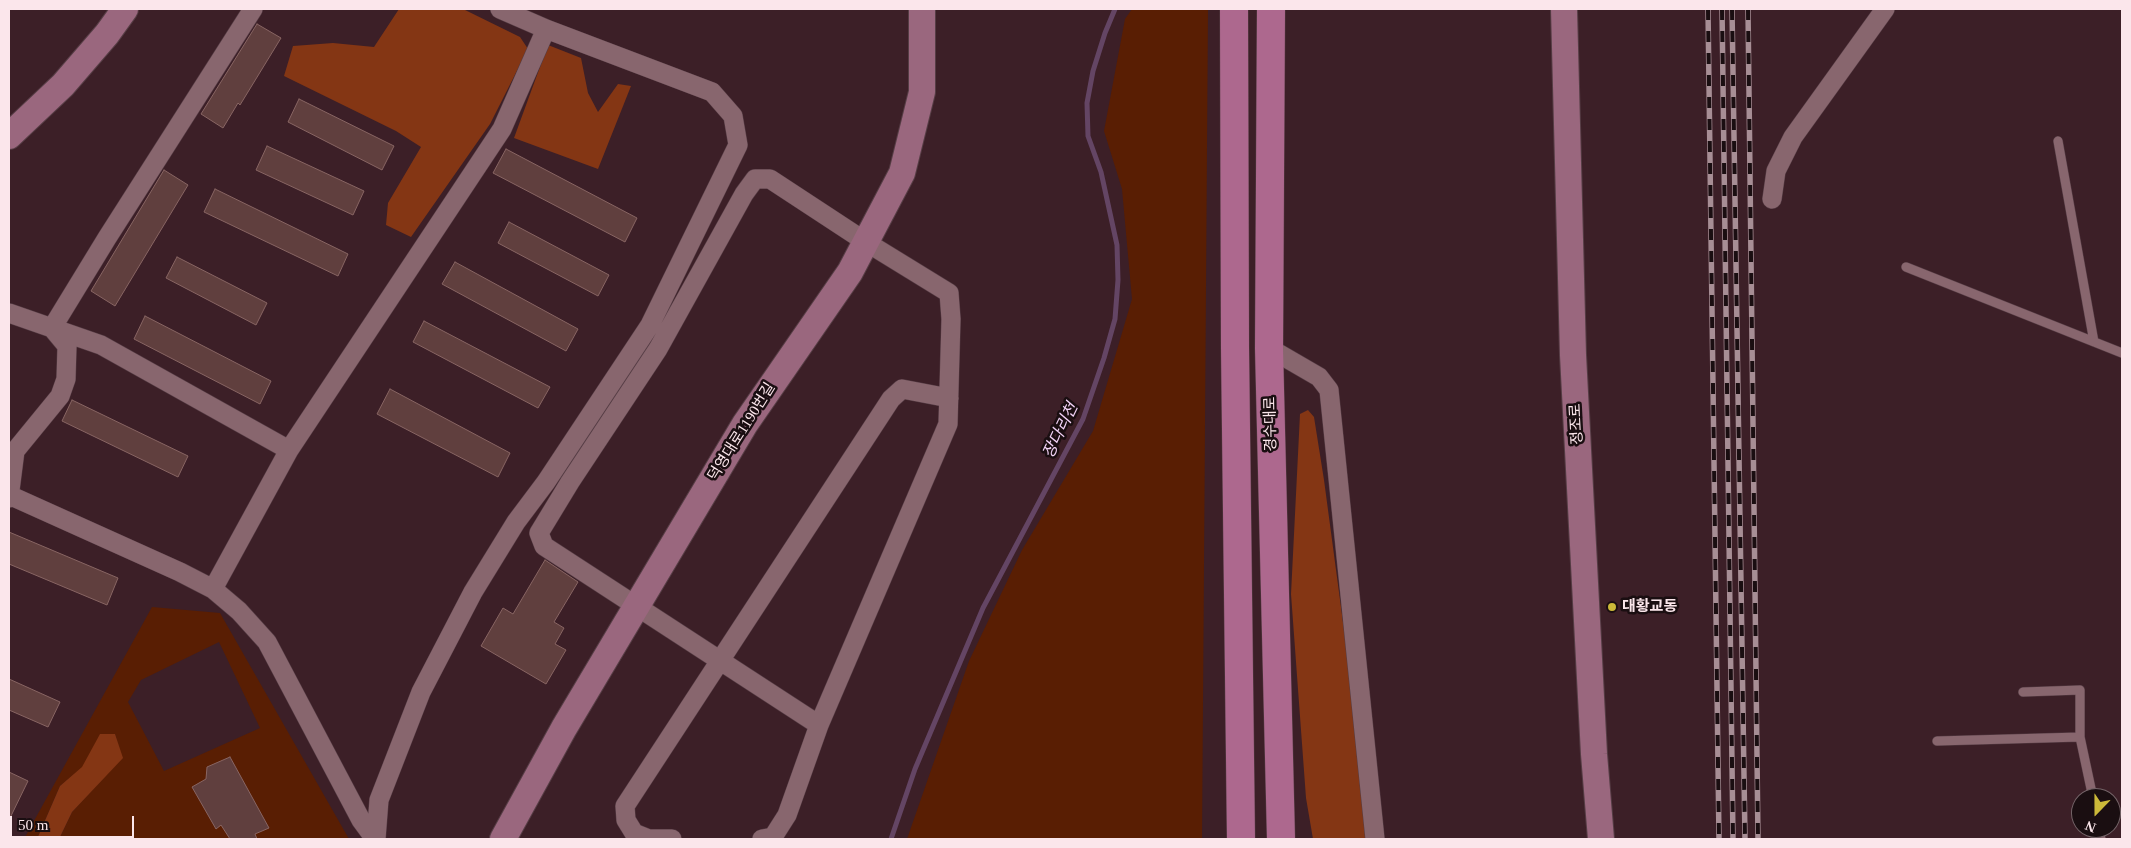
<!DOCTYPE html>
<html>
<head>
<meta charset="utf-8">
<style>
	body { margin:0 }
	#map { position:relative; width:2131px; height:848px; overflow:hidden; background:#3c1f27; font-family:"Times New Roman",serif }
	canvas { display:block }
	.frame { position:absolute; inset:0; border:10px solid #fbe6eb; pointer-events:none }
	.north { position:absolute; left:2071px; top:788px; width:50px; height:50px; box-sizing:border-box; background:#1a0e11; border:1px solid #746468; border-radius:50%; rotate:202deg; font-size:14px; font-weight:700; line-height:20px; text-align:center; color:#fbe6eb }
	.north::after { content:''; display:block; margin:auto; width:18px; height:22px; background:#ccb939; clip-path:polygon(50% 0,100% 100%,50% 72%,0 100%) }
	.scale { position:absolute; left:10px; top:816px; width:124px; height:22px; box-sizing:border-box; border:2px solid #fbe6eb; border-top:0; padding-left:6px; font-size:15px; line-height:18px; white-space:nowrap; color:#fbe6eb; -webkit-text-stroke:4px #1a0e11; paint-order:stroke }
</style>
</head>
<body>
<div id="map">
<canvas width="2131" height="848"></canvas>
<div class="frame"></div>
<div class="north">N</div>
<div class="scale">50 m</div>
</div>
<script>
const ctx = document.querySelector('canvas').getContext('2d');
ctx.lineJoin = 'round';
function fillPath(path, color) {
  ctx.fillStyle = color;
  ctx.fill(path, 'evenodd');
}
function shape(rows) {
  const path = new Path2D();
  for (const r of rows) {
    path.moveTo(r[0], r[1]);
    for (let i = 2; i < r.length; i += 2) path.lineTo(r[i], r[i + 1]);
  }
  return path;
}
function stroke(path, color, width, dash) {
  ctx.strokeStyle = color;
  ctx.lineWidth = width;
  ctx.lineCap = dash ? 'butt' : 'round';
  ctx.setLineDash(dash || []);
  ctx.stroke(path);
}
function label(font, color, halo, rows, align = 'center') {
  ctx.font = font + ' "Times New Roman","Noto Sans KR",serif';
  ctx.lineWidth = 5;
  ctx.setLineDash([]);
  ctx.textBaseline = 'middle';
  ctx.strokeStyle = halo;
  ctx.fillStyle = color;
  for (const [text, x, y, turn = 0] of rows) {
    ctx.save();
    ctx.translate(x, y);
    ctx.rotate((+turn || 0) * Math.PI / 180);
    ctx.textAlign = isNaN(turn) ? turn : align;
    if (halo) ctx.strokeText(text, 0, 0);
    ctx.fillText(text, 0, 0);
    ctx.restore();
  }
}
const green = shape([
	[1132,9,1208,9,1202,839,907,839,969,661,1022,550,1093,431,1132,299,1122,189,1104,131,1125,19],
	[152,607,220,613,349,839,59,839,72,812,122,758,115,734,100,735,83,767,60,786,37,839,24,839],
	[219,642,260,728,164,771,128,702,141,680]
]);
const forest = shape([
	[399,9,463,9,520,37,528,49,490,124,411,237,386,225,388,203,421,147,396,131,284,76,293,46,333,43,374,47],
	[548,45,581,58,588,93,598,112,618,84,631,86,598,169,514,138],
	[1308,410,1314,417,1324,480,1359,742,1366,839,1313,839,1306,798,1291,594,1300,414],
	[100,734,115,734,123,758,72,812,59,839,37,839,60,786,82,767]
]);
const stream = shape([
	[891,839,915,769,983,608,1083,419,1104,358,1115,319,1118,280,1117,245,1101,172,1088,136,1087,103,1093,71,1105,33,1115,9]
]);
const building = shape([
	[257,24,281,38,240,105,238,103,223,128,201,114,257,24],
	[299,99,394,146,382,170,288,122,299,99],
	[267,146,364,191,353,215,256,170,267,146],
	[506,149,637,218,625,242,493,173,506,149],
	[164,170,188,185,115,306,91,291,164,170],
	[215,189,348,254,338,276,204,212,215,189],
	[509,222,609,275,598,296,498,243,509,222],
	[177,257,267,303,256,325,166,278,177,257],
	[455,262,578,329,566,351,442,284,455,262],
	[145,316,271,381,260,404,134,339,145,316],
	[424,321,550,387,538,408,413,342,424,321],
	[390,389,510,453,498,477,377,414,390,389],
	[72,400,188,456,178,477,62,421,72,400],
	[9,532,118,578,107,605,9,564,9,532],
	[545,560,578,582,554,622,564,628,555,644,566,650,546,684,481,646,503,608,513,614,545,560],
	[9,679,60,702,48,727,9,710,9,679],
	[230,757,269,828,255,834,257,839,230,839,221,825,216,829,192,787,206,779,207,767,230,757],
	[9,772,28,781,9,820,9,772]
]);
const lane = shape([
	[2058,141,2094,342],
	[1906,267,2122,353],
	[2023,692,2080,690,2080,737,2093,798],
	[1937,741,2080,737],
	[2098,828,2101,839]
]);
const street = shape([
	[1772,199,1776,171,1793,137,1885,9],
	[9,313,101,345,289,450,502,129,546,29,500,9],
	[52,328,107,238,253,9],
	[1269,348,1319,377,1329,390,1375,839],
	[9,495,180,572,213,589,239,611,267,642,361,820,375,839],
	[9,498,15,451,60,396,66,379,67,346,52,328],
	[213,589,289,450],
	[376,839,379,800,421,692,473,592,516,522,546,482,650,325,738,145,733,116,712,92,546,29],
	[672,839,649,839,634,833,626,820,625,806,891,399,902,389,949,398],
	[762,839,773,837,787,815,819,725,948,424,951,319,949,293,866,242,770,179,755,179,744,194,658,349,570,482,539,533,544,546,819,725]
]);
const secondary = shape([
	[1564,9,1573,355,1594,754,1601,839],
	[9,136,63,85,107,34,125,9],
	[503,839,564,728,745,424,850,272,902,173,922,92,922,9]
]);
const primary = shape([
	[1234,9,1235,347,1241,839],
	[1271,9,1269,348,1281,839]
]);
const rail = shape([
	[1708,9,1719,839],
	[1722,9,1733,839],
	[1732,9,1745,839],
	[1748,9,1758,839]
]);
const markers = [
	[1612,607,5,"#ccb939"]
];
const streetNames = [
	["경수대로",1271,424,-91],
	["정조로",1577,424,-93],
	["덕영대로1190번길",742,432,-58]
];
const poiNames = [
	["대황교동",1622,607]
];
const waterNames = [
	["장다리천",1061,431,-64]
];
fillPath(green, '#591e03');
fillPath(forest, '#843614');
stroke(stream, '#644564', 5);
fillPath(building, '#603f3e');
stroke(building, '#886563', 1);
stroke(lane, '#563d45', 10);
stroke(street, '#563d45', 20);
stroke(secondary, '#563d45', 28);
stroke(primary, '#563d45', 29);
stroke(lane, '#88666e', 9);
stroke(street, '#88666e', 19);
stroke(secondary, '#9a677e', 26);
stroke(primary, '#ad688e', 28);
stroke(rail, '#a78e95', 5.5);
stroke(rail, '#1a0e11', 4, [11]);
for (const [x, y, r, color] of markers) {
  const dot = new Path2D();
  dot.arc(x, y, r, 0, 2 * Math.PI);
  ctx.fillStyle = color;
  ctx.fill(dot);
  stroke(dot, '#1a0e11', 2);
}
label('15px', '#fbe6eb', '#1a0e11', streetNames);
label('bold 15px', '#fbe6eb', '#1a0e11', poiNames, 'left');
label('italic 16px', '#f4d4f8', '#1a0e11', waterNames);
</script>
</body>
</html>
